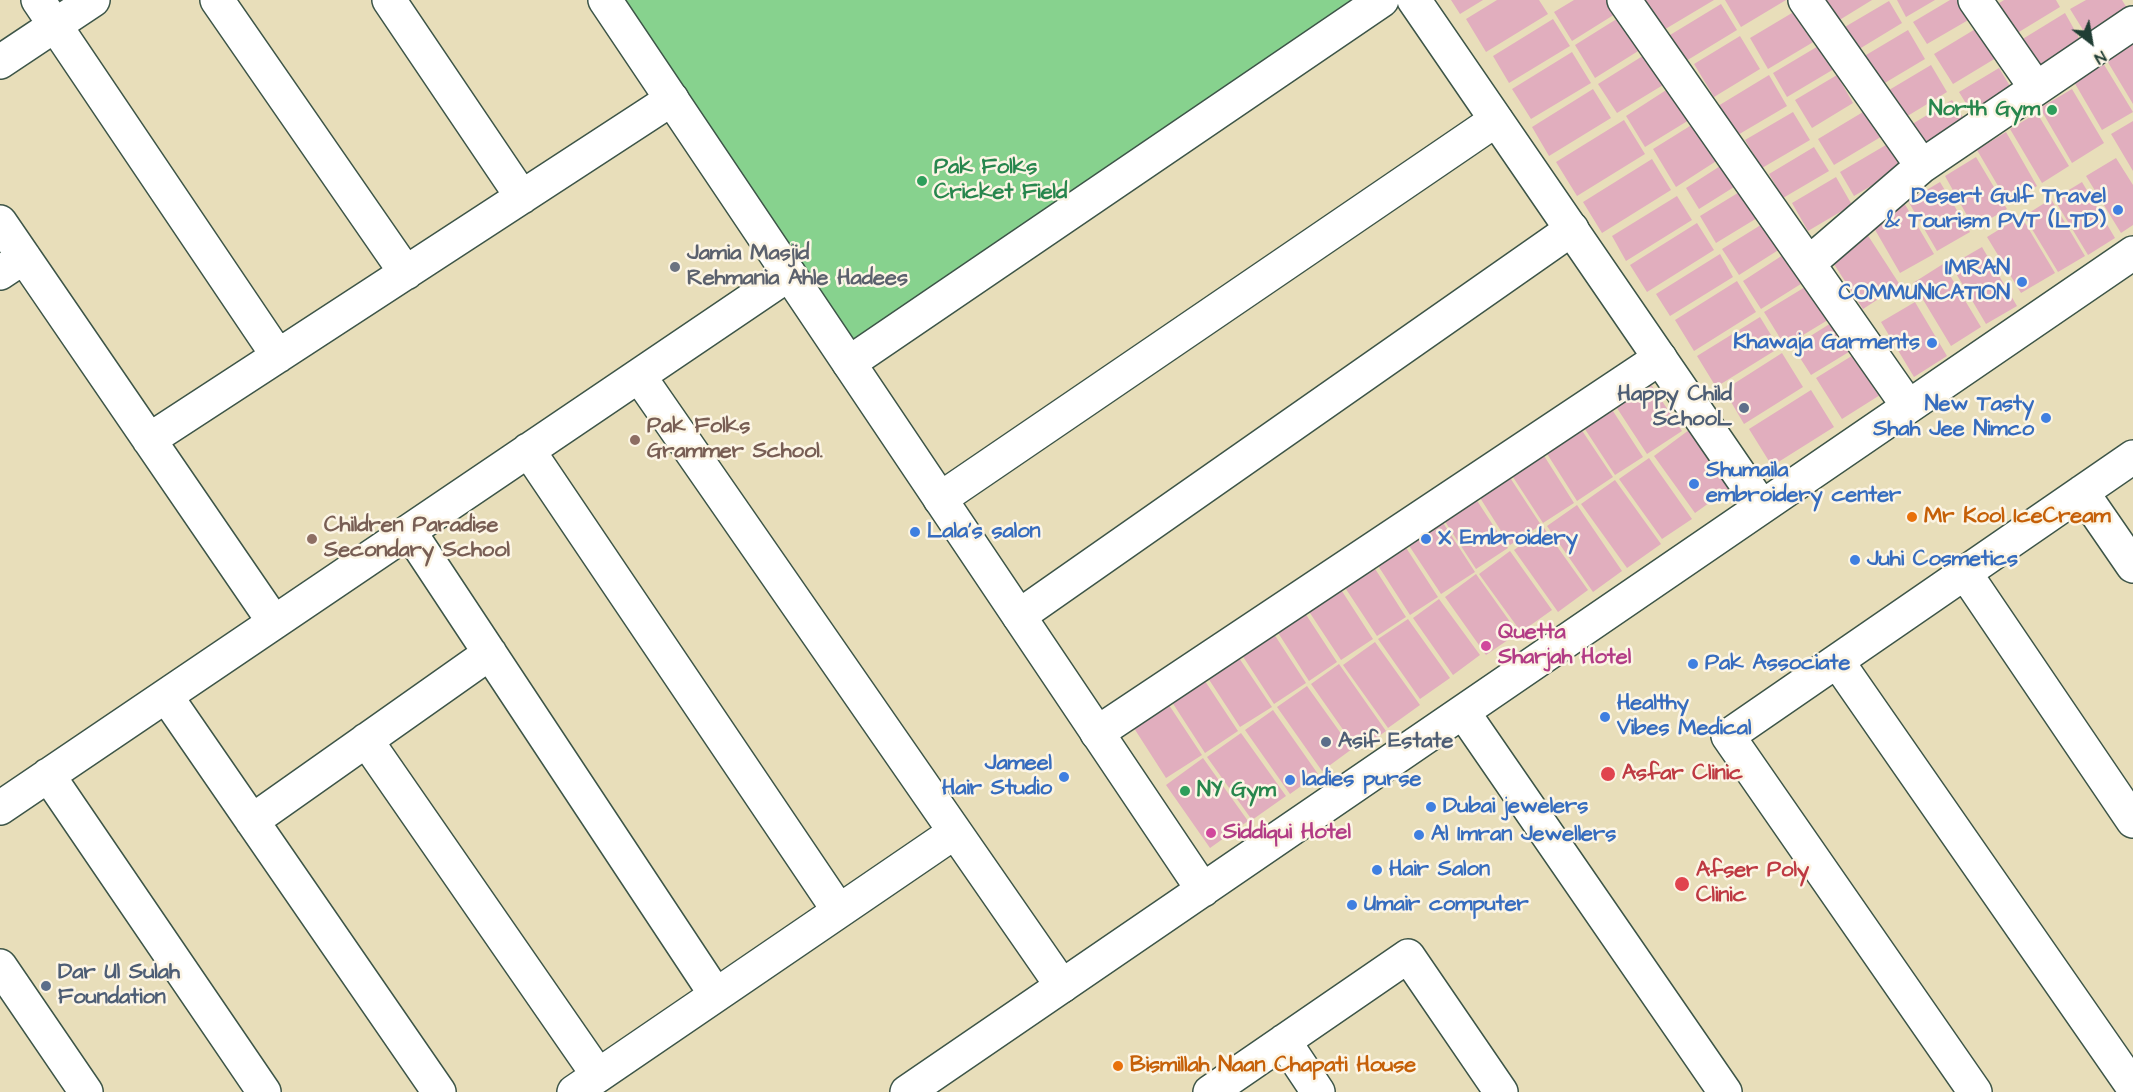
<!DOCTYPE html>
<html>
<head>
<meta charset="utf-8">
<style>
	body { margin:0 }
	#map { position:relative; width:2133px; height:1092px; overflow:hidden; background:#e8deba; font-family:"Architects Daughter",sans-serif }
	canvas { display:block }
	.north { position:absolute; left:2061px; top:12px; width:60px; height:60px; -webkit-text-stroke:4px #fcf5e5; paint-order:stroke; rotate:149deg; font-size:16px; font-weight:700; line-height:24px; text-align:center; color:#1f3d34 }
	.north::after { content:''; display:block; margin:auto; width:21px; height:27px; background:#1f3d34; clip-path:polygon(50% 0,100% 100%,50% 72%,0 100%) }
</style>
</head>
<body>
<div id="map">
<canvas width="2133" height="1092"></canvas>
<div class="north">N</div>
</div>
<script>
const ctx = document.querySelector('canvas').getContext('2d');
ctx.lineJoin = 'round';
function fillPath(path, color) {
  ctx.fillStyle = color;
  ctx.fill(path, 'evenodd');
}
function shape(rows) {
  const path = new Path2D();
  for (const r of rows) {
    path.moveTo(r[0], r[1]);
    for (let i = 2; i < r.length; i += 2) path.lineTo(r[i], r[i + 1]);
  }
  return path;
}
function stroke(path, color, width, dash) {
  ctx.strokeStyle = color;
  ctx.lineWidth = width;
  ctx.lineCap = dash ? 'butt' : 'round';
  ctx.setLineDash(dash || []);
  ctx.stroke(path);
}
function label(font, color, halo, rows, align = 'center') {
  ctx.font = font + ' "Architects Daughter",sans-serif';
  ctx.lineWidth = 5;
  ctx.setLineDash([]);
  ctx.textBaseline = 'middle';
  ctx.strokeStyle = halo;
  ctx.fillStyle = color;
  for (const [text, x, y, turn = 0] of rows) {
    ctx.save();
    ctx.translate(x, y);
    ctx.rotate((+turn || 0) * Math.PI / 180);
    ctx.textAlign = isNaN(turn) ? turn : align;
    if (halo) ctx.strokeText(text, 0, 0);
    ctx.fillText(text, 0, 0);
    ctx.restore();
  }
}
const green = shape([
	[606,0,1382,0,849,363]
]);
const building = shape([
	[1451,0,1483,0,1460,14],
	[1497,0,1539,0,1548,14,1486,52,1466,19],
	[1574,0,1613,0,1620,11,1572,41,1554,12],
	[1644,0,1714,0,1662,31],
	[1725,0,1786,0,1741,27],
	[1819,0,1872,0,1833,24],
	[1897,0,1935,0,1906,17],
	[1950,0,1958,0,1970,19,1927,44,1913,22],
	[2004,0,2056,0,2060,7,2014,35,1996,5],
	[2086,0,2122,0,2130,13,2088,38,2070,9],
	[1889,1,1902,23,1851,54,1838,31],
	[1721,4,1737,30,1686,61,1670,35],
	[1797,10,1815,41,1768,69,1750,38],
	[2065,13,2083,45,2039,71,2021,40],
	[1623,15,1643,48,1595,78,1575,45],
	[1553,19,1570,46,1509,83,1493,56],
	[1977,28,1996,58,1953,84,1934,54],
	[1908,30,1925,59,1873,90,1856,61],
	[1740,36,1760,69,1714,97,1694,64],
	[2133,37,2133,104,2103,54],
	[1820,45,1834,69,1787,97,1773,73],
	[1572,52,1591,83,1531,119,1512,89],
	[1649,52,1668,82,1617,113,1598,84],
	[2100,58,2133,112,2102,130,2070,75],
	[1931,65,1947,92,1896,123,1879,96],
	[1999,68,2013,91,1973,115,1959,92],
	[1769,75,1787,106,1736,136,1718,106],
	[1837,75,1853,103,1812,128,1795,100],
	[1674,85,1694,117,1645,147,1626,116],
	[1593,89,1611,118,1549,156,1532,127],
	[2072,89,2104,143,2072,163,2040,108],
	[1952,100,1969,127,1920,156,1904,129],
	[1868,109,1884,135,1834,165,1818,139],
	[1793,112,1810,140,1762,168,1745,140],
	[2037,113,2069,166,2042,183,2010,129],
	[1624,120,1645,154,1577,196,1556,162],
	[1698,121,1721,158,1676,187,1653,149],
	[2133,121,2133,171,2111,134],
	[2006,132,2037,186,2008,203,1977,150],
	[1891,142,1905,166,1854,196,1840,172],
	[1814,147,1829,171,1783,198,1769,174],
	[1976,157,2007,209,1974,228,1945,176],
	[2116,158,2133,185,2133,225,2121,233,2086,176],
	[1652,159,1671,190,1602,233,1583,202],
	[1728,161,1742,182,1699,209,1686,188],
	[1836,177,1852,205,1808,231,1792,203],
	[1940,182,1970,232,1937,251,1908,201],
	[2082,182,2115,238,2088,255,2054,199],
	[1746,188,1762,215,1716,243,1700,216],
	[1677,196,1692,220,1626,261,1612,236],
	[2051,199,2085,256,2058,272,2024,216],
	[1903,201,1934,254,1900,273,1870,221],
	[2021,216,2055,273,2021,293,1987,237],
	[1697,223,1714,250,1647,292,1630,265],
	[1764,223,1780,249,1739,275,1722,249],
	[1867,234,1900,285,1863,309,1830,258],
	[1982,247,2017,306,1986,324,1951,265],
	[1786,253,1804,282,1761,309,1743,281],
	[1720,254,1733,277,1670,316,1656,294],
	[1943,264,1981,327,1951,346,1913,283],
	[1737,281,1756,312,1694,351,1675,320],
	[1815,281,1836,315,1785,346,1764,312],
	[1915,302,1947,356,1914,377,1881,322],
	[1760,317,1779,348,1716,387,1697,356],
	[1839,318,1857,347,1811,375,1793,347],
	[1863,349,1888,390,1842,419,1816,378],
	[1782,353,1803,387,1744,424,1724,390],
	[1648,380,1682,431,1647,454,1613,402],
	[1811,390,1834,427,1772,466,1749,429],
	[1609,405,1643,457,1615,475,1581,423],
	[1579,426,1613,477,1577,501,1544,449],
	[1689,430,1730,488,1695,513,1654,456],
	[1541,451,1574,503,1543,523,1509,471],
	[1649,458,1692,519,1662,539,1619,479],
	[1507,473,1541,525,1510,545,1477,493],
	[1615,480,1661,544,1627,568,1581,504],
	[1474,496,1508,548,1476,569,1442,517],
	[1577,505,1622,571,1593,592,1547,526],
	[1440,518,1475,572,1441,594,1406,541],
	[1544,528,1588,590,1558,612,1514,550],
	[1403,543,1438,597,1410,615,1375,561],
	[1510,551,1552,610,1521,632,1479,574],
	[1372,564,1406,617,1377,636,1342,583],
	[1476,574,1518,633,1486,655,1445,597],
	[1338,585,1373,639,1341,660,1306,607],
	[1439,599,1480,655,1453,675,1413,618],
	[1303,610,1337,662,1309,681,1275,628],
	[1408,619,1450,678,1420,699,1378,639],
	[1272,631,1306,683,1274,704,1240,652],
	[1375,642,1420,705,1388,728,1343,665],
	[1237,655,1272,707,1240,727,1206,675],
	[1339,664,1386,731,1358,751,1311,684],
	[1203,678,1238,731,1205,753,1170,699],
	[1307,686,1352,749,1322,771,1277,707],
	[1167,702,1202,755,1166,778,1132,725],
	[1273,710,1318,774,1290,794,1245,730],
	[1241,733,1286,796,1252,820,1207,757],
	[1203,758,1248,821,1210,848,1166,785]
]);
const minor = shape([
	[38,0,278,356],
	[217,0,406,273],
	[389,0,522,197],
	[1624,0,1908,406],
	[1805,0,1922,166],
	[1975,0,2036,88],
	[0,62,93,0],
	[0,222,274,622],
	[1809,263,1922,166,2133,23],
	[0,273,24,257],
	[849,363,1382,0],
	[639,376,1062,986],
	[149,440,672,99],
	[528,450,839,911],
	[2082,492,2133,566],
	[940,499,1496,120],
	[409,531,716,995],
	[1965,573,2133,821],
	[1019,616,1572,229],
	[1837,661,2133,1087],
	[166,696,439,1092],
	[1097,733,1660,358],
	[366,740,598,1075],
	[48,775,264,1092],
	[0,808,789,274],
	[252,821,490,653],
	[0,966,86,1092],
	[1284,1041,1318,1092],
	[574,1092,955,832],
	[1210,1092,1408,956,1501,1092],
	[1975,1092,1728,736,2133,457]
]);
const tertiary = shape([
	[605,0,1203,890],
	[1414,0,1762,507],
	[1463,712,1725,1092],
	[907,1092,2133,253]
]);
const markers = [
	[2052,110,6,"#2e9e5b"],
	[922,181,6,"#2e9e5b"],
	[2118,210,6,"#3f7fe0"],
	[675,267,6,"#6b7280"],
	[2022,282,6,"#3f7fe0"],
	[1932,343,6,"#3f7fe0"],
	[1744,408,6,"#5c6f8a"],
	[2046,418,6,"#3f7fe0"],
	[635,440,6,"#8d6e63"],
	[1694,484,6,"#3f7fe0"],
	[1912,517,6,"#e8710a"],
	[915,532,6,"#3f7fe0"],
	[312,539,6,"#8d6e63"],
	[1426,539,6,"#3f7fe0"],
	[1855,560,6,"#3f7fe0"],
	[1486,646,6,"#d1479c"],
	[1693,664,6,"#3f7fe0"],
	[1605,717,6,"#3f7fe0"],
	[1326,742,6,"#5c6f8a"],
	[1608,774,8,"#e0444e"],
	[1064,777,6,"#3f7fe0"],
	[1290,780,6,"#3f7fe0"],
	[1185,791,6,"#2e9e5b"],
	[1431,807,6,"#3f7fe0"],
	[1211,833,6,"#d1479c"],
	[1419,835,6,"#3f7fe0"],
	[1377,870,6,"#3f7fe0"],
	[1682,884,8,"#e0444e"],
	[1352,905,6,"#3f7fe0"],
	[46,986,6,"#5c6f8a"],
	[1118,1066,6,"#e8710a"]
];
const leisureNames = [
	["North Gym",2040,110,"right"],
	["Pak Folks",934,168],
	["Cricket Field",934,193],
	["NY Gym",1197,791]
];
const shopNames = [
	["Desert Gulf Travel",2106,197,"right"],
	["& Tourism PVT (LTD)",2106,222,"right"],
	["IMRAN",2010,269,"right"],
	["COMMUNICATION",2010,294,"right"],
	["Khawaja Garments",1920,343,"right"],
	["New Tasty",2034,405,"right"],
	["Shah Jee Nimco",2034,430,"right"],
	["Shumaila",1706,471],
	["embroidery center",1706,496],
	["Lala's salon",927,532],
	["X Embroidery",1438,539],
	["Juhi Cosmetics",1867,560],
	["Pak Associate",1705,664],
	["Healthy",1617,704],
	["Vibes Medical",1617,729],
	["Jameel",1052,764,"right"],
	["Hair Studio",1052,789,"right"],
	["ladies purse",1302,780],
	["Dubai jewelers",1443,807],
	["Al Imran Jewellers",1431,835],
	["Hair Salon",1389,870],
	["Umair computer",1364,905]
];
const worshipNames = [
	["Jamia Masjid",687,254],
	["Rehmania Ahle Hadees",687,279]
];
const serviceNames = [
	["Happy Child",1732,395,"right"],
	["SchooL",1732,420,"right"],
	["Asif Estate",1338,742],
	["Dar Ul Sulah",58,973],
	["Foundation",58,998]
];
const educationNames = [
	["Pak Folks",647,427],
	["Grammer School.",647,452],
	["Children Paradise",324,526],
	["Secondary School",324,551]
];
const foodNames = [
	["Mr Kool IceCream",1924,517],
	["Bismillah Naan Chapati House",1130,1066]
];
const hotelNames = [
	["Quetta",1498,633],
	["Sharjah Hotel",1498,658],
	["Siddiqui Hotel",1223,833]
];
const healthNames = [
	["Asfar Clinic",1622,774],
	["Afser Poly",1696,871],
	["Clinic",1696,896]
];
fillPath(green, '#87d28e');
fillPath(building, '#e1aebe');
stroke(minor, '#3d5548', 36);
stroke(tertiary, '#3d5548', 36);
stroke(minor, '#fff', 33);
stroke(tertiary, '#fff', 33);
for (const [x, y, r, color] of markers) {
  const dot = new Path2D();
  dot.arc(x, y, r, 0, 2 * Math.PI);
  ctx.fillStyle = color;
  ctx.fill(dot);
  stroke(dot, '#fcf5e5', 2);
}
label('bold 22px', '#27864d', '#fcf5e5', leisureNames, 'left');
label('bold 22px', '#366cbe', '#fcf5e5', shopNames, 'left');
label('bold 22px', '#5b616d', '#fcf5e5', worshipNames, 'left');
label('bold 22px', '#4e5e75', '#fcf5e5', serviceNames, 'left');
label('bold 22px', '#785e54', '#fcf5e5', educationNames, 'left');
label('bold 22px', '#c56008', '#fcf5e5', foodNames, 'left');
label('bold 22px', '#b23c85', '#fcf5e5', hotelNames, 'left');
label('bold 22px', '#be3a42', '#fcf5e5', healthNames, 'left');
</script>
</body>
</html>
